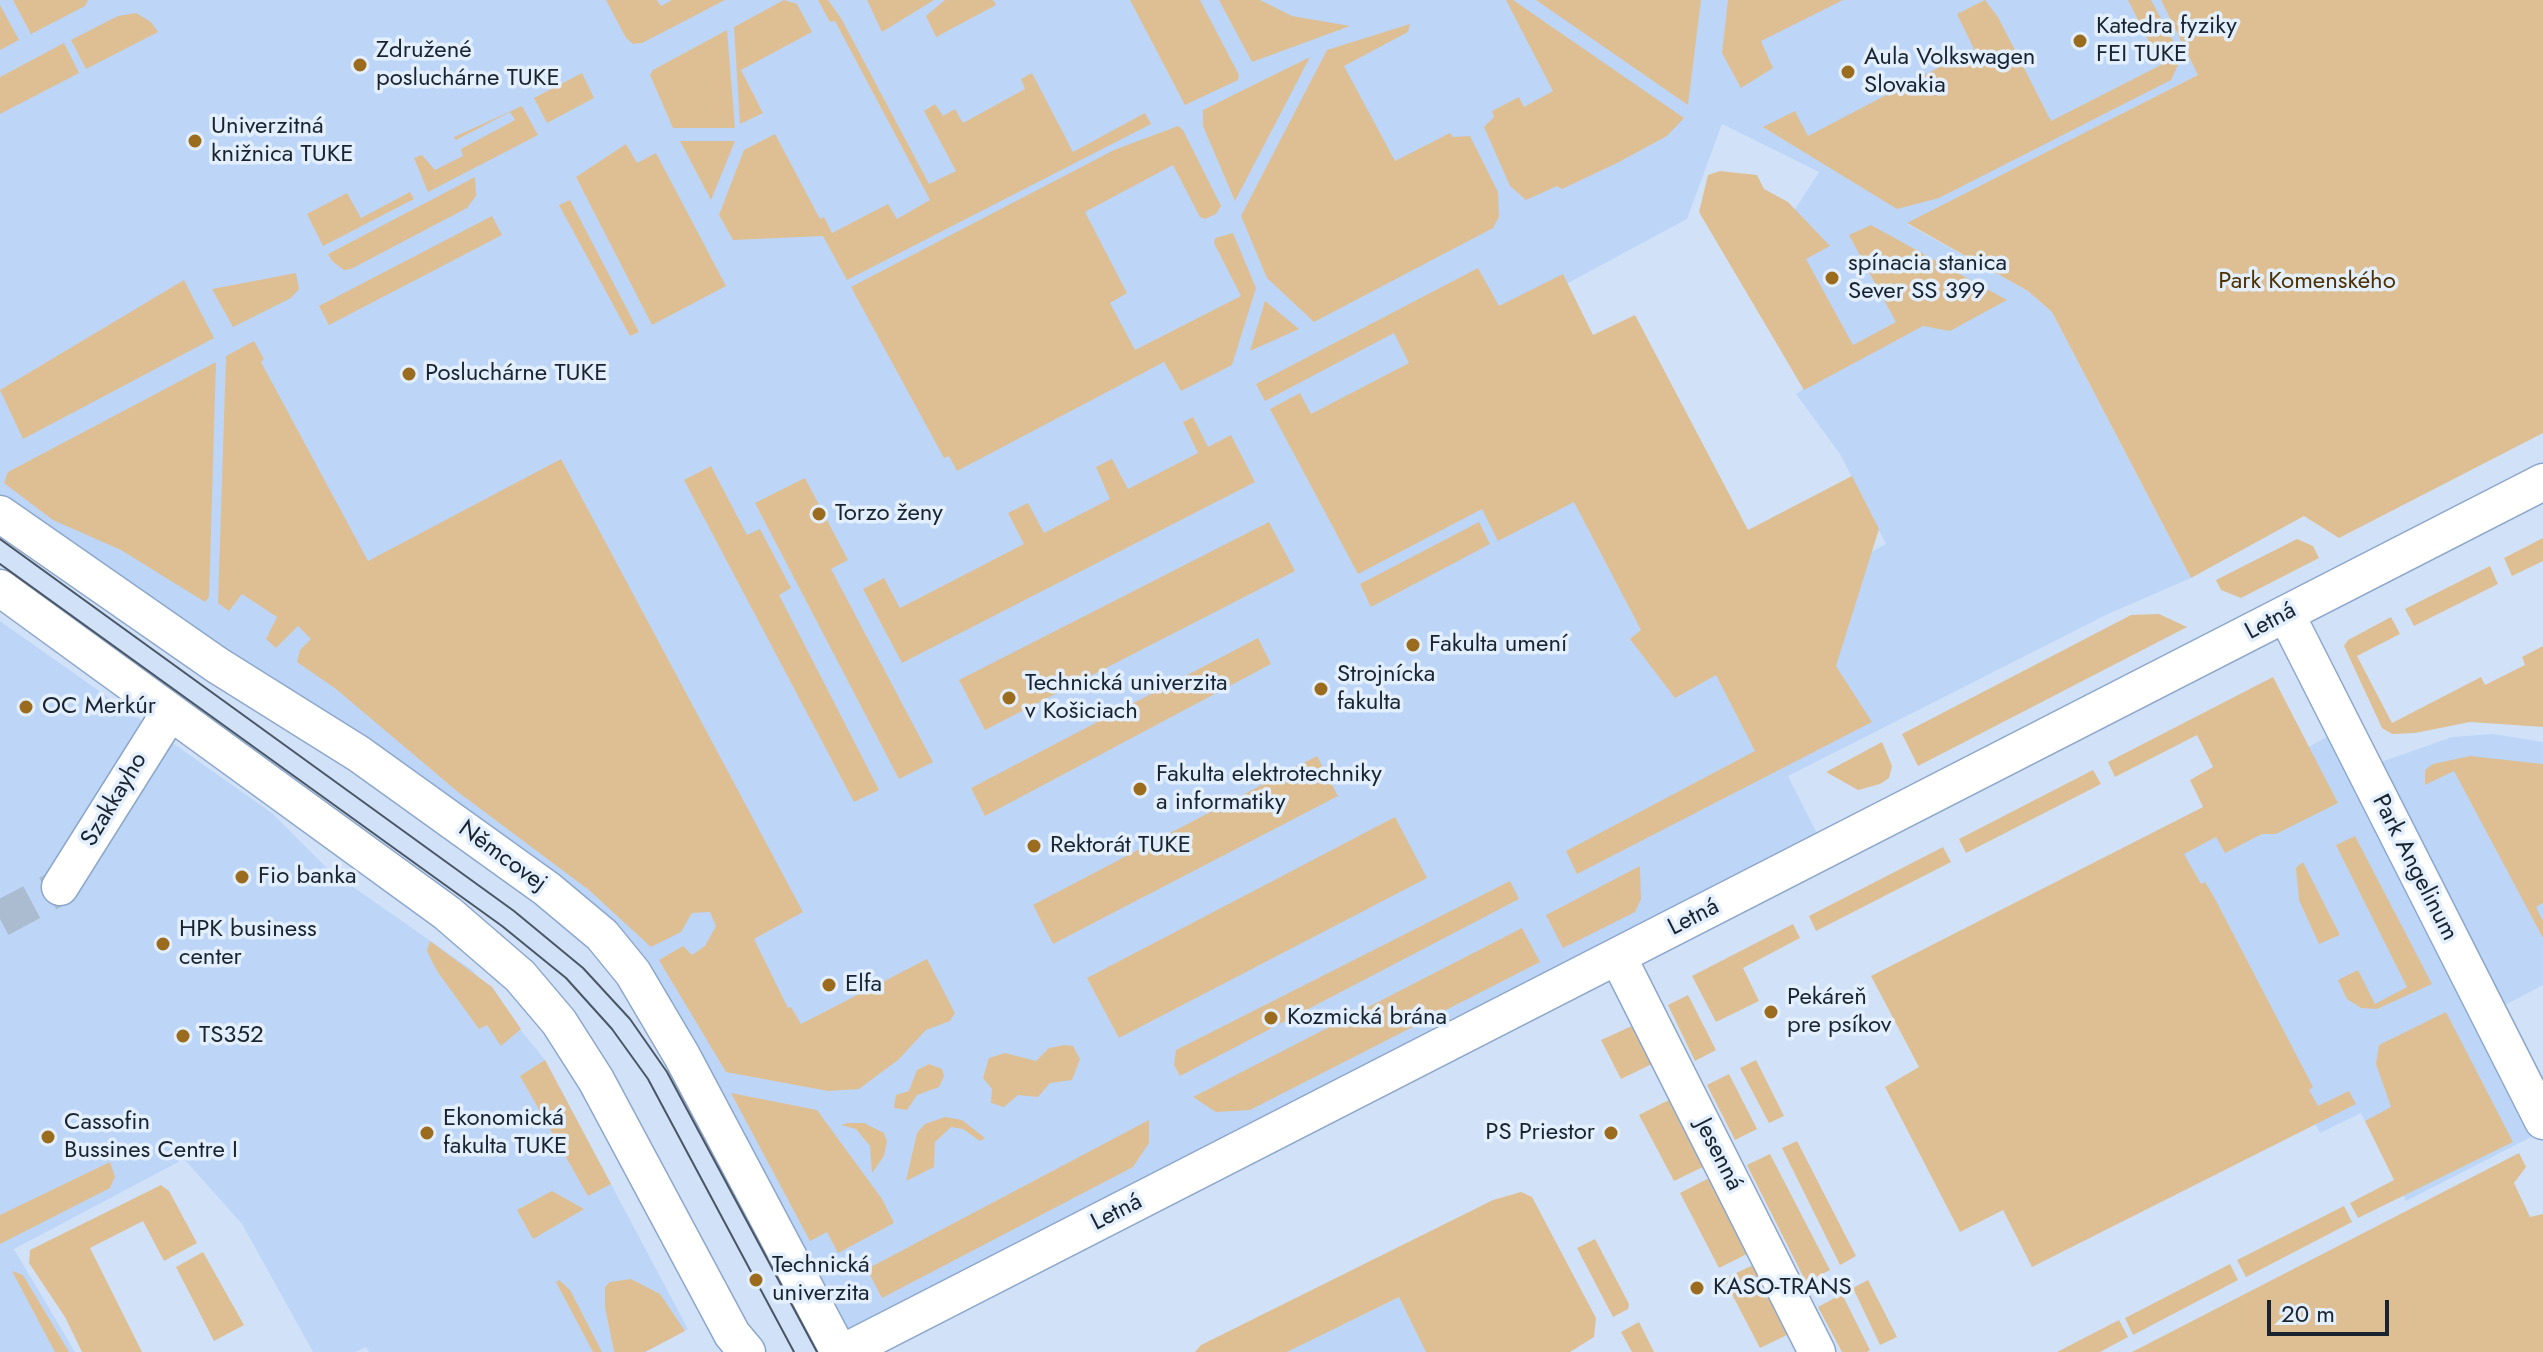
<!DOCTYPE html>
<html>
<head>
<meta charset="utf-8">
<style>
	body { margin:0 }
	#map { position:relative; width:2543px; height:1352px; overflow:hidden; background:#d1e2f8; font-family:Jost,sans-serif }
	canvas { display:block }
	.scale { position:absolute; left:2267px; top:1300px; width:122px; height:36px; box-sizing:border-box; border:4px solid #1a2431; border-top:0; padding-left:10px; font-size:24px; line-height:28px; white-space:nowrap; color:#1a2431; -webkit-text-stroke:6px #e3effd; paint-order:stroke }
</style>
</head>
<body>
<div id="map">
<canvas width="2543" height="1352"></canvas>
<div class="scale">20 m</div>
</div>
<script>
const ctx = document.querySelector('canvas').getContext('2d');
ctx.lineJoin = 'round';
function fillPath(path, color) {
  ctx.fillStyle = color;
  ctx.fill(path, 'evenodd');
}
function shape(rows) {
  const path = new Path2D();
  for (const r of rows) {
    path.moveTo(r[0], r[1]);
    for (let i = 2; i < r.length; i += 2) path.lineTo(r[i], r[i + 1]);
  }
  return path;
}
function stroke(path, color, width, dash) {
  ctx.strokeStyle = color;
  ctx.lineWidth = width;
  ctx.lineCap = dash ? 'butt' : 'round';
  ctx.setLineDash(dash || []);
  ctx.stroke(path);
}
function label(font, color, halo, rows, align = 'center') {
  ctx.font = font + ' Jost,sans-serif';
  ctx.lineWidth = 7;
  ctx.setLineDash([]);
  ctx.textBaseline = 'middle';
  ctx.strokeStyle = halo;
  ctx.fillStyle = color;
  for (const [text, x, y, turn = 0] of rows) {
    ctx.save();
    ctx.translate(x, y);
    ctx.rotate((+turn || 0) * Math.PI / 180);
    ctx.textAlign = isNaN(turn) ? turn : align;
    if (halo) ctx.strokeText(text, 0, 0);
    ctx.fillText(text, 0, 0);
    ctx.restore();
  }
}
const built = shape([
	[0,0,2161,0,2198,75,1907,224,2028,291,2052,312,2191,578,2108,614,1788,776,1830,859,844,1352,633,973,0,514],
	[1722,124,1819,172,1745,287,1803,389,1796,394,1840,454,1886,544,1716,636,1542,297,1687,219],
	[0,621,272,813,329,870,472,970,545,1060,688,1329,645,1352,369,1352,366,1347,356,1352,313,1352,242,1224,184,1159,14,1249,75,1352,0,1352],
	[2344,727,2364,768,2452,737,2493,734,2543,742,2543,985,2488,1014,2543,1131,2406,1201,2361,1113,2320,1133,2171,837,2203,807],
	[1399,1297,1427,1352,1287,1352,1326,1332]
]);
const green = shape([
	[13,0,88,0,85,6,31,34],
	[606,0,657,0,661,6,672,0,725,0,642,43,633,44,626,38],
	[784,0,797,4,812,32,741,70,763,113,740,124,734,27],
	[818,0,828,0,841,18,929,184,956,171,924,111,935,104,943,116,955,109,963,123,1025,89,1021,79,1032,73,1073,152,1145,113,1151,124,847,280,823,236,733,240,719,215,744,150,775,134,820,219,824,217,832,233,888,204,897,219,930,200,835,21,830,22],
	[867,0,934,0,882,32],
	[945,0,993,0,996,5,936,37,926,16],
	[1130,0,1200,0,1239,75,1238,80,1185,105],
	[1219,0,1260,0,1292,16,1350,26,1252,62],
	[1506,0,1513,0,1684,118,1667,136,1617,163,1562,189,1557,186,1526,200,1510,186,1484,127,1494,117,1492,111,1519,97,1524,107,1553,91],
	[1536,0,1701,0,1688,105],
	[1728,0,1843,0,1761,41,1773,68,1741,88,1722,53],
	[1985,0,1998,17,2051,121,2161,65,2128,0,2151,0,2182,57,2171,80,1939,198,1897,209,1763,127,1795,111,1808,136,1974,49,1957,14],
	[2161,0,2543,0,2543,433,2339,538,2304,516,2191,578,2052,312,2028,291,1907,223,2198,75],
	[0,5,19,40,0,50],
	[136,13,151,22,158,32,86,69,71,40,118,16],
	[1410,24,1408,32,1344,66,1395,161,1450,133,1453,137,1470,136,1498,192,1499,217,1493,228,1314,322,1267,278,1241,216,1327,50],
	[727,30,735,128,673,128,650,75,653,70],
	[64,43,79,73,0,114,0,77],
	[1310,57,1235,201,1203,126,1203,110],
	[582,73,594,98,547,123,534,98],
	[522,106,538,135,428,192,414,158,422,155,435,170,463,156,461,149,515,120,510,112,456,140,454,137],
	[1178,126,1183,130,1221,206,1216,214,1205,219,1200,217,1173,165,1085,212,1127,293,1110,303,1135,350,1241,296,1214,243,1215,238,1233,233,1256,288,1232,365,1181,391,1164,362,957,471,949,456,944,458,851,287,1114,150],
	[680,141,735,141,711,200],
	[626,144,637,163,656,153,726,286,652,325,576,177],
	[1720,171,1757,175,1764,189,1788,202,1830,246,1806,259,1853,345,1896,322,1849,235,1871,225,2007,300,1950,331,1923,326,1804,390,1699,212,1708,175],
	[475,177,476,196,467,208,351,269,344,270,332,261,328,254],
	[410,192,414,199,323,246,307,214,347,193,361,218],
	[570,200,639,332,630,336,559,205],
	[492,216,502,235,329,325,319,306],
	[1478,268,1499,306,1563,274,1593,335,1635,315,1748,530,1852,476,1879,529,1836,666,1872,722,1577,874,1566,851,1755,751,1716,675,1675,698,1630,639,1641,630,1574,502,1498,541,1482,509,1358,574,1270,409,1300,393,1311,414,1409,363,1394,333,1265,401,1256,384],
	[296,273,299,289,291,298,233,327,212,289],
	[184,280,214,338,23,439,0,390],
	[1265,301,1299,329,1250,351],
	[254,341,264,359,261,362,368,561,561,459,803,912,754,939,788,1008,791,1007,801,1024,927,959,955,1013,950,1021,926,1030,898,1060,859,1089,828,1091,726,1072,659,960,683,946,692,955,705,946,716,926,710,912,692,913,681,932,651,947,589,890,458,792,336,689,297,662,300,650,311,639,298,626,276,648,266,639,277,617,242,594,229,611,218,603,226,356],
	[216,362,209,597,205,602,121,550,53,520,4,483,8,472],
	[1193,417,1208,447,1231,435,1255,482,902,663,863,589,884,578,900,608,1024,544,1008,513,1028,503,1044,533,1110,499,1096,467,1112,459,1128,489,1198,453,1183,422],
	[711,466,747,535,760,529,791,588,779,595,879,790,854,802,684,480],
	[805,478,848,560,831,569,933,762,899,779,755,503],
	[1269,522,1295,571,985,730,959,680],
	[1479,522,1490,544,1371,607,1360,584],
	[2543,538,2543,561,2512,576,2504,558],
	[2297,539,2313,546,2319,558,2241,598,2221,590,2216,580],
	[2490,566,2498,584,2414,626,2405,609],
	[2159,614,2187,627,1918,766,1902,734,2131,615],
	[2391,617,2400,634,2357,656,2392,723,2481,677,2485,685,2525,665,2522,657,2543,646,2543,727,2470,722,2415,733,2392,734,2382,728,2344,646,2348,640],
	[1258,638,1271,664,985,816,971,788],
	[2273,677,2338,803,2276,834,2262,834,2225,853,2216,837,2184,854,2201,884,2205,882,2214,897,2313,1087,2309,1090,2318,1106,2349,1091,2356,1104,2032,1267,2003,1210,1960,1232,1885,1087,1919,1067,1871,976,2203,807,2190,780,2213,767,2197,735,2115,777,2108,762],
	[1882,742,1892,766,1889,778,1880,784,1858,790,1826,772],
	[1317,756,1338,796,1053,944,1033,905],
	[2470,756,2543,764,2543,903,2536,907,2543,921,2543,938,2454,771,2425,785,2425,770,2433,764],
	[2093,770,2101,784,1966,853,1959,839],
	[1395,817,1427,878,1119,1038,1087,978],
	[2355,836,2432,984,2377,1009,2361,1008,2347,999,2338,980,2358,970,2375,1004,2407,987,2336,845],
	[1943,847,1951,862,1816,931,1809,916],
	[2303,862,2340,935,2319,944,2299,900,2296,868],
	[1640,866,1641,899,1635,912,1563,948,1546,915],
	[1510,881,1519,899,1180,1076,1174,1065,1176,1050],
	[1793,924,1800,938,1743,968,1759,1001,1716,1022,1692,976],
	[1522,928,1540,962,1250,1110,1216,1112,1193,1097],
	[430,941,492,987,521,1029,501,1046,487,1025,479,1029,437,971,427,951],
	[1688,995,1716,1050,1695,1061,1668,1005],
	[2446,1012,2513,1142,2358,1218,2350,1203,2394,1180,2365,1121,2391,1107,2376,1064,2379,1045],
	[1634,1025,1654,1063,1621,1079,1601,1040],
	[1064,1045,1073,1046,1080,1059,1072,1080,1050,1083,1038,1097,1018,1095,1004,1107,991,1103,992,1089,983,1078,989,1058,1005,1053,1036,1061,1049,1048],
	[545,1060,611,1184,588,1196,520,1076],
	[1756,1060,1784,1116,1769,1123,1740,1068],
	[929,1064,942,1069,944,1076,939,1087,917,1095,907,1110,894,1108,896,1095,909,1091,917,1070],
	[1729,1074,1757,1129,1735,1140,1707,1085],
	[731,1093,817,1110,882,1199,894,1223,838,1253,827,1232,810,1241],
	[1673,1098,1707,1165,1674,1181,1639,1115],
	[945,1117,962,1120,985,1138,980,1141,963,1129,951,1127,935,1142,934,1167,906,1181,917,1133,925,1124],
	[1149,1120,1149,1143,1133,1167,882,1298,867,1269],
	[848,1123,864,1123,884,1133,887,1141,884,1156,872,1173,870,1146,856,1129,841,1125],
	[1797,1141,1856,1256,1840,1265,1782,1148],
	[2519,1153,2526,1167,2514,1183,2530,1217,2543,1214,2543,1352,2132,1352],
	[1770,1154,1830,1270,1806,1282,1747,1165],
	[110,1162,115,1177,110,1188,0,1244,0,1215],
	[1713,1176,1751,1252,1719,1268,1680,1193],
	[161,1185,169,1191,197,1243,164,1261,143,1221,90,1248,142,1352,82,1352,65,1317,29,1263,30,1250],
	[552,1191,584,1209,533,1239,517,1210],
	[1521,1192,1532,1197,1596,1318,1594,1337,1570,1352,1426,1352,1399,1297,1287,1352,1195,1352,1201,1345,1493,1200],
	[2344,1206,2352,1222,2246,1277,2237,1260],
	[1595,1239,1629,1304,1628,1309,1613,1317,1577,1248],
	[203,1252,244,1325,214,1341,176,1267],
	[1757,1263,1793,1332,1760,1348,1724,1279],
	[2230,1264,2238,1280,2133,1335,2125,1318],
	[12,1271,23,1275,69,1352,55,1352],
	[631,1279,660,1294,685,1331,645,1352,614,1352,605,1307,605,1287,610,1282],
	[559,1280,570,1290,602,1352,593,1352,556,1282],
	[1868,1280,1897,1337,1880,1345,1853,1288],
	[1842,1294,1870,1350,1867,1352,1842,1352,1818,1307],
	[2119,1320,2128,1337,2100,1352,2057,1352],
	[1639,1322,1654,1352,1632,1352,1621,1332]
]);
const minorTunnel = shape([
	[0,919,60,887]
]);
const minor = shape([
	[0,514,217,665,359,754,547,889,602,935,633,973,682,1056,839,1352],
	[0,588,447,913,520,976,559,1022,596,1080,732,1334,747,1352],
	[2286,614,2543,1121],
	[60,887,170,712],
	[1618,957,1817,1352],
	[844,1352,2543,482]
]);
const tram = shape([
	[0,539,514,911,583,968,630,1019,667,1072,817,1352],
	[0,564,502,926,566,978,612,1029,648,1079,794,1352]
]);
const markers = [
	[2080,41,8,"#9b6c1d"],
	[360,65,8,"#9b6c1d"],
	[1848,72,8,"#9b6c1d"],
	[195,141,8,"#9b6c1d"],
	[1832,278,8,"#9b6c1d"],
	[409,374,8,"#9b6c1d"],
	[819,514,8,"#9b6c1d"],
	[1413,645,8,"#9b6c1d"],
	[1321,689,8,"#9b6c1d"],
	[1009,698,8,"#9b6c1d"],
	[26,707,8,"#9b6c1d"],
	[1140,789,8,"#9b6c1d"],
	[1034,846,8,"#9b6c1d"],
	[242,877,8,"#9b6c1d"],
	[163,944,8,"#9b6c1d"],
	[829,985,8,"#9b6c1d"],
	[1771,1012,8,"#9b6c1d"],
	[1271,1018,8,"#9b6c1d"],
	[183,1036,8,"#9b6c1d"],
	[427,1133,8,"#9b6c1d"],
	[1611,1133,8,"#9b6c1d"],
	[48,1137,8,"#9b6c1d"],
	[756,1280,8,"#9b6c1d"],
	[1697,1288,8,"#9b6c1d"]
];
const poiNames = [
	["Katedra fyziky",2096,27],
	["FEI TUKE",2096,55],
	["Združené",376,51],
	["posluchárne TUKE",376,79],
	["Aula Volkswagen",1864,58],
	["Slovakia",1864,86],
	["Univerzitná",211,127],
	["knižnica TUKE",211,155],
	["spínacia stanica",1848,264],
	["Sever SS 399",1848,292],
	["Posluchárne TUKE",425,374],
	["Torzo ženy",835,514],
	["Fakulta umení",1429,645],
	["Strojnícka",1337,675],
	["fakulta",1337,703],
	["Technická univerzita",1025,684],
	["v Košiciach",1025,712],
	["OC Merkúr",42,707],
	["Fakulta elektrotechniky",1156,775],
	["a informatiky",1156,803],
	["Rektorát TUKE",1050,846],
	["Fio banka",258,877],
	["HPK business",179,930],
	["center",179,958],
	["Elfa",845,985],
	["Pekáreň",1787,998],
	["pre psíkov",1787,1026],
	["Kozmická brána",1287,1018],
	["TS352",199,1036],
	["Ekonomická",443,1119],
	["fakulta TUKE",443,1147],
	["Cassofin",64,1123],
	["Bussines Centre I",64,1151],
	["PS Priestor",1595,1133,"right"],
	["Technická",772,1266],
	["univerzita",772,1294],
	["KASO-TRANS",1713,1288]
];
const parkNames = [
	["Park Komenského",2307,282]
];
const streetNames = [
	["Letná",2271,622,-28],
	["Szakkayho",115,800,-59],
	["Němcovej",502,857,36],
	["Park Angelinum",2414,868,63],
	["Letná",1694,918,-27],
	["Jesenná",1718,1155,63],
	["Letná",1117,1213,-27]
];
fillPath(built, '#bdd6f8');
fillPath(green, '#debf93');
stroke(minorTunnel, '#acbcd0', 36, [36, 18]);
stroke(minor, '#8da7ca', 39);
stroke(minor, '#fff', 36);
stroke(tram, '#4a5665', 2);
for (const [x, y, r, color] of markers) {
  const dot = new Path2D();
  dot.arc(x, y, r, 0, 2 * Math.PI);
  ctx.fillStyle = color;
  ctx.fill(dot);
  stroke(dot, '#e3effd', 3);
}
label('24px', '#1a2431', '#e3effd', poiNames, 'left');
label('24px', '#4d3100', '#e3effd', parkNames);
label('24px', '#1a2431', '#e3effd', streetNames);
</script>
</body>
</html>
